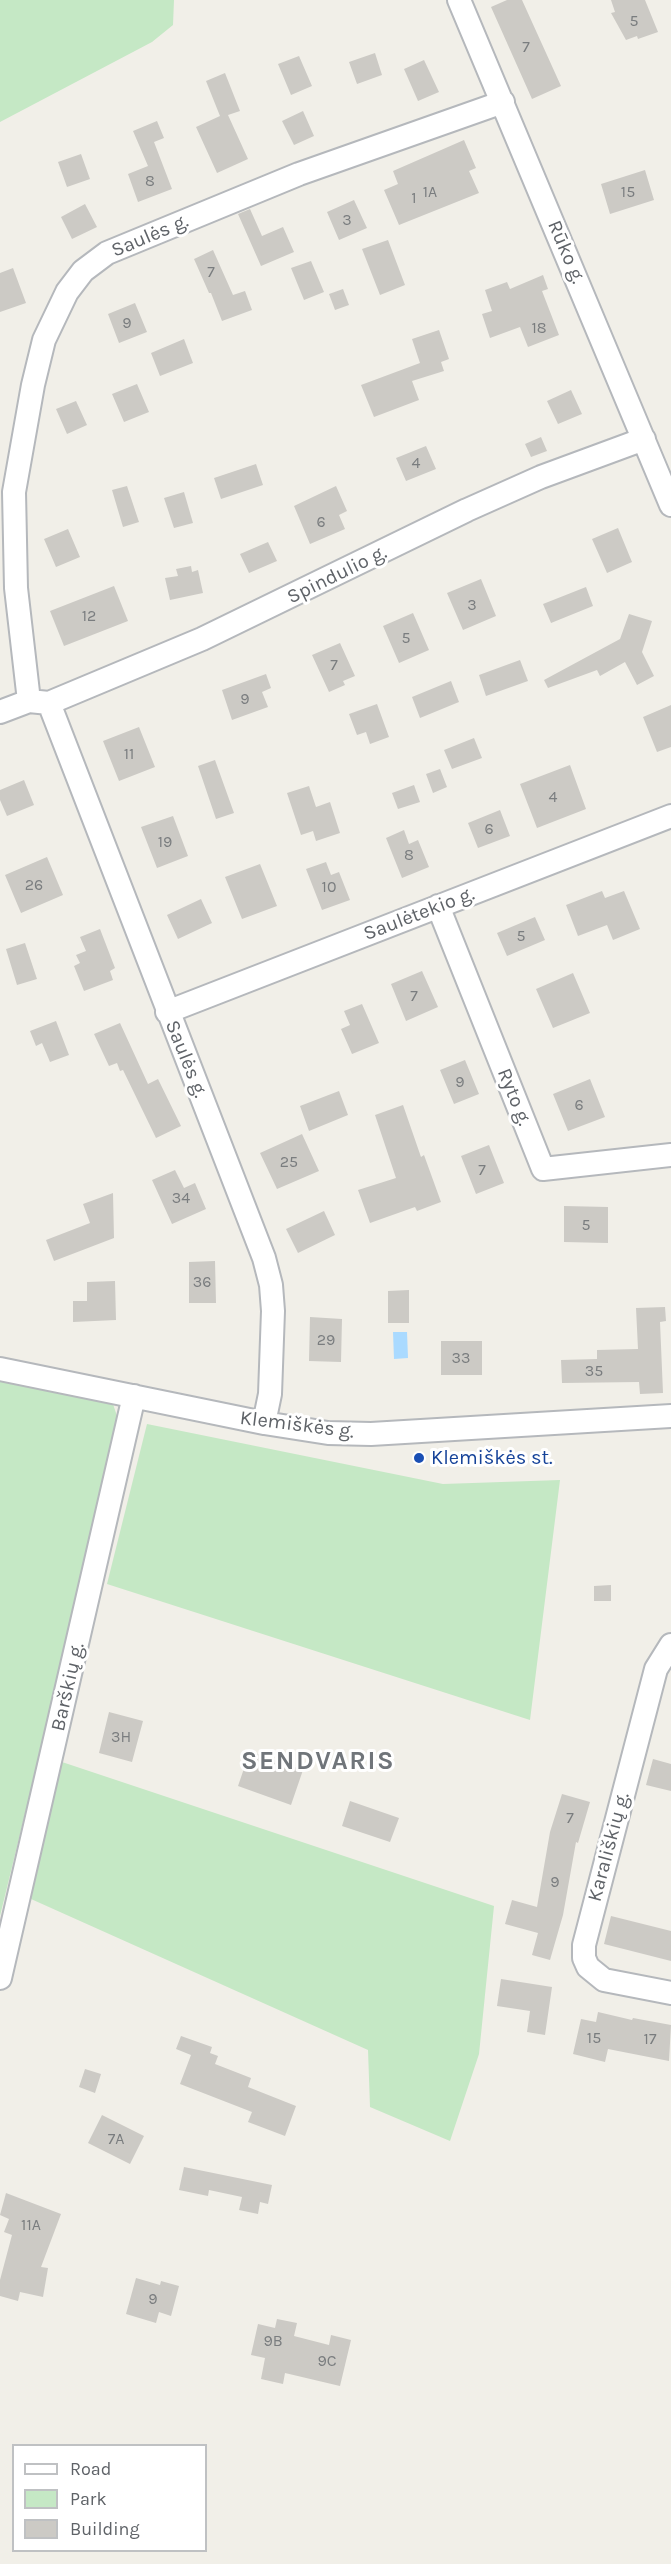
<!DOCTYPE html>
<html>
<head>
<meta charset="utf-8">
<style>
	body { margin:0 }
	#map { position:relative; width:671px; height:2564px; overflow:hidden; background:#f1efe8; font-family:Karla,sans-serif }
	canvas { display:block }
	.legend { position:absolute; left:12px; top:2444px; width:195px; height:108px; box-sizing:border-box; background:#fff; border:2px solid #bfc1c3; margin:0; padding:8px 10px; list-style:none; font-size:18px; color:#5f6368 }
	.legend li { display:flex; align-items:center; gap:12px; height:30px }
	.legend b { width:30px; border:2px solid #bfc1c3 }
</style>
</head>
<body>
<div id="map">
<canvas width="671" height="2564"></canvas>
<ul class="legend">
<li><b style="height:8px;background:#fff"></b>Road</li>
<li><b style="height:16px;background:#c5e8c5"></b>Park</li>
<li><b style="height:16px;background:#cccac5"></b>Building</li>
</ul>
</div>
<script>
const ctx = document.querySelector('canvas').getContext('2d');
ctx.lineJoin = 'round';
function fillPath(path, color) {
  ctx.fillStyle = color;
  ctx.fill(path, 'evenodd');
}
function shape(rows) {
  const path = new Path2D();
  for (const r of rows) {
    path.moveTo(r[0], r[1]);
    for (let i = 2; i < r.length; i += 2) path.lineTo(r[i], r[i + 1]);
  }
  return path;
}
function stroke(path, color, width, dash) {
  ctx.strokeStyle = color;
  ctx.lineWidth = width;
  ctx.lineCap = dash ? 'butt' : 'round';
  ctx.setLineDash(dash || []);
  ctx.stroke(path);
}
function label(font, color, halo, rows, align = 'center') {
  ctx.font = font + ' Karla,sans-serif';
  ctx.lineWidth = 6;
  ctx.setLineDash([]);
  ctx.textBaseline = 'middle';
  ctx.strokeStyle = halo;
  ctx.fillStyle = color;
  for (const [text, x, y, turn = 0] of rows) {
    ctx.save();
    ctx.translate(x, y);
    ctx.rotate((+turn || 0) * Math.PI / 180);
    ctx.textAlign = isNaN(turn) ? turn : align;
    if (halo) ctx.strokeText(text, 0, 0);
    ctx.fillText(text, 0, 0);
    ctx.restore();
  }
}
const green = shape([
	[0,0,174,0,173,25,152,42,0,122],
	[0,1380,112,1401,120,1425,0,1916],
	[147,1424,443,1484,560,1480,530,1720,107,1584],
	[62,1762,494,1906,479,2054,450,2141,370,2107,368,2050,31,1899]
]);
const water = shape([
	[393,1332,407,1332,408,1358,394,1359]
]);
const building = shape([
	[507,0,522,0,561,86,532,99,491,7],
	[611,0,645,0,658,32,638,39,637,36,626,40,611,13,615,12],
	[375,53,382,75,357,84,349,62],
	[299,56,312,86,291,95,278,64],
	[424,60,439,92,418,101,404,69],
	[225,73,240,111,228,115,248,159,217,173,196,127,220,116,206,81],
	[303,111,314,136,294,145,282,121],
	[157,121,164,138,154,142,172,189,138,202,128,174,148,166,133,131],
	[464,140,476,168,469,171,479,193,399,225,384,190,398,184,393,171],
	[81,154,90,179,67,187,58,162],
	[645,170,654,200,610,214,601,184],
	[354,200,367,228,339,240,327,212],
	[85,204,97,227,72,239,61,217],
	[250,209,262,236,283,227,294,252,261,266,238,214],
	[388,240,405,285,380,295,362,249],
	[213,250,233,295,245,291,252,310,222,321,211,293,209,293,194,259],
	[311,261,324,292,304,300,291,268],
	[13,268,26,303,0,312,0,273],
	[543,275,548,289,542,291,559,335,528,347,520,327,490,338,482,314,492,311,485,290,507,282,510,289],
	[343,289,349,305,335,310,329,294],
	[135,303,147,332,119,343,108,314],
	[439,330,449,359,441,362,444,371,412,381,419,400,374,417,361,385,420,363,412,339],
	[184,339,193,363,160,376,151,353],
	[137,384,149,412,124,422,112,394],
	[571,390,582,414,558,424,547,401],
	[76,401,87,425,67,434,56,409],
	[541,437,547,451,531,457,525,444],
	[426,446,436,469,406,481,396,458],
	[256,464,263,485,221,499,214,478],
	[127,486,139,522,123,527,112,490],
	[336,486,347,511,339,515,345,529,310,544,294,506],
	[184,492,193,523,174,528,164,498],
	[618,528,632,562,607,573,592,539],
	[68,529,80,557,56,567,44,539],
	[268,542,277,561,249,573,240,554],
	[191,566,192,572,198,570,203,593,170,600,165,578,178,576,176,569],
	[481,579,496,616,463,630,447,593],
	[114,586,128,621,64,646,50,611],
	[586,587,593,606,551,623,543,604],
	[413,613,429,650,399,663,383,626],
	[629,614,652,621,642,652,654,676,637,685,625,662,600,676,597,670,548,688,544,680,620,639],
	[340,643,355,676,343,681,345,685,329,692,312,655],
	[520,660,528,681,486,696,479,675],
	[266,674,271,688,262,692,268,707,232,720,222,690],
	[451,681,459,702,420,718,412,697],
	[377,704,389,737,370,744,366,732,357,735,349,714],
	[671,705,671,747,657,752,643,717],
	[139,727,155,767,119,781,103,741],
	[474,738,482,758,452,769,444,750],
	[215,760,234,813,216,819,198,766],
	[570,765,586,809,537,828,520,784],
	[440,769,447,787,433,793,426,774],
	[24,780,34,805,7,816,0,800,0,790],
	[414,785,420,802,398,809,392,793],
	[309,786,316,807,330,802,340,833,316,841,313,831,301,835,287,793],
	[500,810,510,836,478,848,468,823],
	[173,816,188,856,157,868,141,827],
	[404,830,409,844,418,840,429,867,402,878,386,838],
	[47,857,63,895,21,913,5,875],
	[326,862,331,875,339,872,350,900,322,910,306,869],
	[260,864,277,906,242,919,225,877],
	[602,891,605,898,624,891,640,929,613,940,607,925,578,936,566,905],
	[201,899,212,923,178,939,167,915],
	[535,917,545,940,507,956,497,933],
	[100,929,115,968,110,971,113,980,84,991,74,966,80,963,76,955,86,951,80,937],
	[25,943,37,979,17,985,6,949],
	[422,971,438,1007,406,1021,391,984],
	[573,973,590,1013,553,1028,536,989],
	[362,1004,379,1043,352,1054,341,1029,350,1025,344,1011],
	[56,1021,69,1055,50,1062,42,1043,36,1046,30,1031],
	[120,1023,148,1084,158,1079,181,1126,156,1138,123,1070,120,1071,117,1063,109,1066,94,1034],
	[465,1060,479,1094,454,1104,440,1070],
	[590,1079,605,1117,568,1131,553,1094],
	[339,1091,348,1115,309,1131,300,1106],
	[403,1105,421,1157,424,1155,441,1202,417,1211,415,1207,370,1223,358,1190,396,1178,375,1115],
	[302,1134,319,1171,277,1189,260,1153],
	[489,1145,504,1183,476,1194,461,1156],
	[175,1170,184,1188,195,1183,206,1209,172,1224,152,1180],
	[113,1193,114,1238,54,1261,46,1240,90,1223,83,1204],
	[564,1206,608,1207,608,1243,564,1242],
	[324,1211,335,1235,298,1253,286,1229],
	[215,1261,216,1303,189,1303,189,1262],
	[115,1281,116,1320,73,1322,73,1301,87,1301,87,1282],
	[409,1290,409,1323,388,1323,388,1291],
	[665,1307,666,1321,660,1322,663,1393,640,1394,639,1382,562,1383,561,1360,597,1359,597,1350,638,1349,636,1308],
	[310,1317,342,1319,341,1362,309,1361],
	[441,1341,482,1341,482,1375,441,1375],
	[611,1585,611,1601,594,1601,594,1586],
	[109,1712,143,1721,132,1762,99,1753],
	[250,1751,303,1770,291,1805,238,1786],
	[653,1759,671,1764,671,1791,646,1785],
	[562,1794,590,1802,578,1843,576,1842,563,1915,550,1960,532,1955,538,1933,505,1924,512,1900,537,1907,550,1832],
	[350,1801,399,1818,390,1842,342,1826],
	[611,1916,671,1931,671,1961,604,1944],
	[501,1979,552,1987,545,2035,527,2032,530,2011,497,2006],
	[598,2012,632,2020,633,2018,671,2025,669,2061,608,2049,605,2062,573,2054,581,2019,596,2022],
	[181,2036,212,2047,210,2053,218,2056,215,2064,251,2078,248,2087,296,2106,285,2136,248,2122,252,2112,180,2084,191,2055,176,2049],
	[85,2069,101,2074,95,2093,79,2087],
	[102,2115,144,2136,130,2164,88,2143],
	[184,2167,272,2185,268,2204,260,2202,258,2214,239,2210,242,2197,209,2190,208,2196,179,2190],
	[6,2193,61,2214,41,2267,48,2268,43,2297,20,2292,18,2301,0,2296,0,2280,12,2235,4,2232,9,2219,0,2215],
	[136,2278,160,2285,161,2281,179,2286,171,2316,159,2312,156,2323,126,2314],
	[277,2319,297,2323,294,2336,329,2345,331,2335,351,2340,340,2386,285,2373,283,2384,261,2379,265,2358,251,2355,258,2324,275,2328]
]);
const street = shape([
	[459,0,671,505],
	[29,701,16,588,14,492,33,385,44,340,67,292,83,271,107,253,299,174,503,102],
	[49,703,264,1258,271,1285,273,1311,270,1394,264,1423],
	[0,712,29,701,49,703,202,639,467,510,541,477,644,439],
	[438,906,543,1169,671,1155],
	[167,1012,671,816],
	[0,1369,264,1423,328,1433,371,1434,671,1416],
	[671,1645,656,1669,584,1945,584,1958,588,1967,604,1980,671,1993],
	[0,1978,134,1396]
]);
const markers = [
	[419,1458,6,"#1a4fb4"]
];
const numberNames = [
	["5",634,21],
	["7",526,47],
	["8",150,181],
	["1A",430,192],
	["15",628,192],
	["1",414,198],
	["3",347,220],
	["7",211,272],
	["9",127,323],
	["18",539,328],
	["4",416,463],
	["6",321,522],
	["3",472,605],
	["12",89,616],
	["5",406,638],
	["7",334,665],
	["9",245,699],
	["11",129,754],
	["4",553,797],
	["6",489,829],
	["19",165,842],
	["8",409,855],
	["26",34,885],
	["10",329,887],
	["5",521,936],
	["7",414,996],
	["9",460,1082],
	["6",579,1105],
	["25",289,1162],
	["7",482,1170],
	["34",181,1198],
	["5",586,1225],
	["36",202,1282],
	["29",326,1340],
	["33",461,1358],
	["35",594,1371],
	["3H",121,1737],
	["7",570,1818],
	["9",555,1882],
	["15",594,2038],
	["17",650,2039],
	["7A",116,2139],
	["11A",31,2225],
	["9",153,2299],
	["9B",273,2341],
	["9C",327,2361]
];
const streetNames = [
	["Saulės g.",150,236,-23],
	["Rūko g.",566,252,67],
	["Spindulio g.",337,575,-26],
	["Saulėtekio g.",419,914,-21],
	["Saulės g.",186,1059,68],
	["Ryto g.",514,1097,68],
	["Klemiškės g.",297,1425,7],
	["Barškių g.",68,1687,-77],
	["Karališkių g.",609,1847,-75]
];
const transitNames = [
	["Klemiškės st.",431,1458]
];
const districtNames = [
	["SENDVARIS",318,1762]
];
fillPath(green, '#c5e8c5');
fillPath(water, '#aadaff');
fillPath(building, '#cccac5');
stroke(street, '#b5b8bc', 26);
stroke(street, '#fff', 22);
for (const [x, y, r, color] of markers) {
  const dot = new Path2D();
  dot.arc(x, y, r, 0, 2 * Math.PI);
  ctx.fillStyle = color;
  ctx.fill(dot);
  stroke(dot, '#fff', 2);
}
label('16px', '#7a7d7f', null, numberNames);
label('20px', '#5f6368', '#fff', streetNames);
label('20px', '#164399', '#fff', transitNames, 'left');
ctx.letterSpacing = '1.5px';
label('bold 26px', '#70757a', '#fff', districtNames);
ctx.letterSpacing = '0px';
</script>
</body>
</html>
